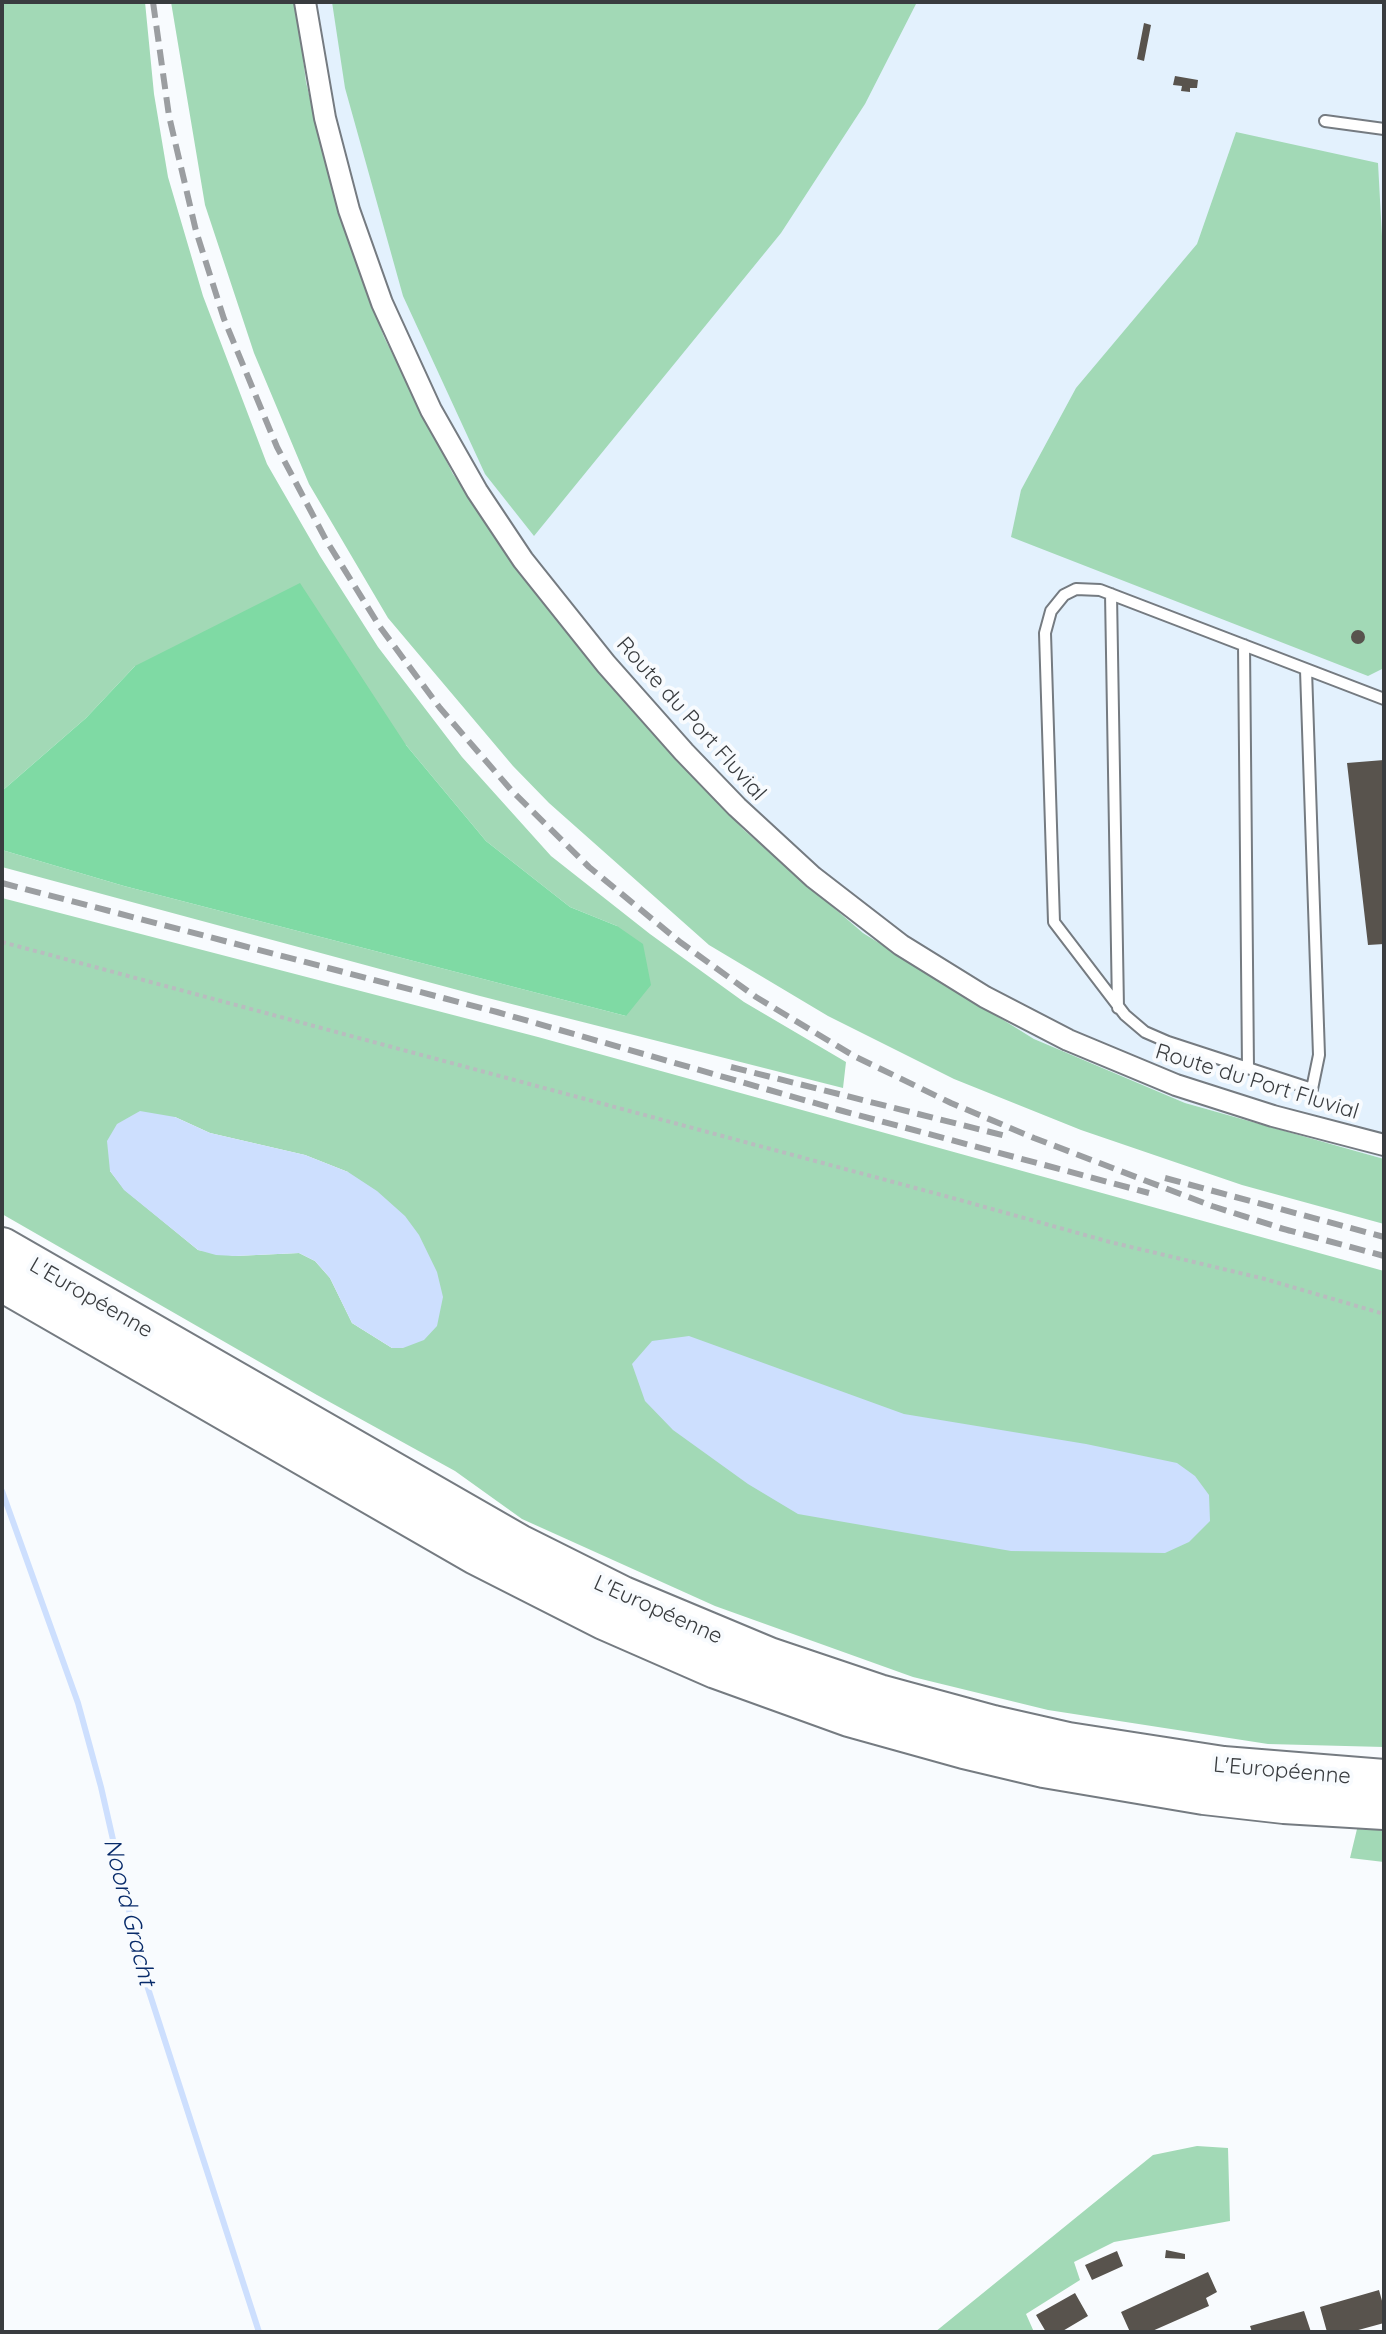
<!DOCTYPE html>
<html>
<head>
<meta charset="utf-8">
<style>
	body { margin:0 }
	#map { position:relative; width:1386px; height:2334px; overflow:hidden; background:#f8fbfe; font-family:Quicksand,sans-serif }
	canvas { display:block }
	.frame { position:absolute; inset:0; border:4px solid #393c3f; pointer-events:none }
</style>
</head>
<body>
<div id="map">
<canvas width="1386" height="2334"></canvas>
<div class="frame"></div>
</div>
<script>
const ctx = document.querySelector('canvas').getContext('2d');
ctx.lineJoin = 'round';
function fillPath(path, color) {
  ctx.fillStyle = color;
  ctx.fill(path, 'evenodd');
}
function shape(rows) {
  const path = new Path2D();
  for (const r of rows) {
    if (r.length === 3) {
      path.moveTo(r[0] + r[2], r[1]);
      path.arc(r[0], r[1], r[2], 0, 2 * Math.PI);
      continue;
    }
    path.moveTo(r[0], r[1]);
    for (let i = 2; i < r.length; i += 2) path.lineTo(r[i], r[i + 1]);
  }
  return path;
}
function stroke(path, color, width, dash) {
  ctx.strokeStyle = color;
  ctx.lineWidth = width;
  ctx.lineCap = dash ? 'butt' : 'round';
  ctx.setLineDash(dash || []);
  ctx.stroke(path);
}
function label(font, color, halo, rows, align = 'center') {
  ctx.font = font + ' Quicksand,sans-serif';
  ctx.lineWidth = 8;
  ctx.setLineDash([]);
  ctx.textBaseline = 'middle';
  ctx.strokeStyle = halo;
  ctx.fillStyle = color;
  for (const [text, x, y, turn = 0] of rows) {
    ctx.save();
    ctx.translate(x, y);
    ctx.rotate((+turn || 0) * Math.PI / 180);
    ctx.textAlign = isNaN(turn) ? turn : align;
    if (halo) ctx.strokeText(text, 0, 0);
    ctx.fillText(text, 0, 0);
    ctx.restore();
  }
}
const built = shape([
	[296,2,1384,2,1384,1159,1185,1103,1034,1039,863,933,744,830,677,759,579,646,453,474,384,337,338,212,306,82]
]);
const green = shape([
	[2,2,145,2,154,94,168,177,203,296,267,464,320,556,378,647,462,757,551,856,650,934,744,1002,846,1062,843,1088,480,996,2,867,2,850,124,886,626,1016,617,926,570,907,486,841,406,745,135,666,86,718,2,791],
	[171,2,296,2,306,82,338,212,384,337,453,474,579,647,677,759,744,830,863,933,1034,1039,1185,1103,1384,1159,1384,1224,1242,1185,1081,1130,954,1079,828,1016,709,945,549,803,513,766,388,618,309,484,254,353,205,205],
	[332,2,917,2,865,104,781,233,534,536,485,474,403,296,345,88],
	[1236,132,1378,163,1384,273,1384,668,1368,676,1011,537,1021,490,1076,388,1197,244],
	[2,898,538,1037,1384,1271,1384,1747,1268,1744,1048,1710,913,1677,715,1606,522,1519,455,1471,317,1395,2,1214],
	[175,1117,210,1133,305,1155,348,1172,403,1348,392,1348,352,1323,330,1278,315,1261,299,1253,235,1256,198,1250,125,1190,110,1171],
	[1357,1829,1384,1830,1384,1862,1350,1858],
	[1197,2146,1228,2148,1230,2221,1114,2242,1074,2262,1080,2280,1026,2314,1034,2332,935,2332,1153,2155]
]);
const forest = shape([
	[300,583,406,745,486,841,570,907,617,926,643,944,651,985,626,1016,124,886,2,850,2,791,86,718,135,666]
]);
const water = shape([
	[140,1111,175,1117,210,1133,305,1155,348,1172,377,1191,405,1216,419,1235,437,1272,443,1297,437,1326,424,1340,403,1348,392,1348,352,1323,330,1278,315,1261,299,1253,235,1256,216,1255,198,1250,124,1190,110,1171,107,1141,117,1124],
	[689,1336,904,1414,1086,1444,1177,1463,1195,1476,1209,1495,1210,1521,1189,1542,1165,1553,1011,1551,798,1514,748,1484,673,1430,645,1401,632,1364,652,1341]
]);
const stream = shape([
	[2,1491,78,1703,101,1787,144,1976,259,2332]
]);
const building = shape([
	[1144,23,1151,25,1144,61,1137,59],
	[1175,76,1198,80,1197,88,1190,88,1190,92,1181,91,1182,86,1173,85],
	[1358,637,7],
	[1384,760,1384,944,1368,945,1347,763],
	[1166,2250,1185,2254,1185,2259,1165,2258],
	[1117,2251,1123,2266,1092,2280,1085,2265],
	[1208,2272,1217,2292,1206,2298,1209,2306,1150,2332,1130,2332,1121,2312],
	[1379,2290,1384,2308,1384,2323,1351,2332,1327,2332,1320,2307],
	[1075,2293,1088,2316,1061,2332,1046,2332,1036,2315],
	[1304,2311,1311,2332,1252,2332,1250,2326]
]);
const path = shape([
	[2,942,949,1197,1110,1242,1265,1279,1384,1314]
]);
const lane = shape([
	[1325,121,1384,129],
	[1111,594,1118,1008],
	[1244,645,1248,1068],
	[1306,670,1319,1055,1312,1089,1168,1042,1145,1032,1125,1015,1054,922,1045,633,1051,611,1064,595,1076,589,1100,590,1384,699]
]);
const street = shape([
	[305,2,325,118,349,210,382,303,431,410,477,491,523,560,606,664,684,752,737,807,813,877,901,945,985,997,1068,1040,1176,1085,1273,1116,1384,1145]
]);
const highway = shape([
	[2,1247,519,1544,623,1596,769,1657,879,1694,993,1725,1068,1742,1223,1766,1384,1779],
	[2,1282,476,1555,604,1620,716,1669,849,1717,964,1749,1044,1768,1204,1795,1284,1804,1384,1810]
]);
const rail = shape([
	[153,2,169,116,196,231,224,319,277,447,326,540,380,627,440,708,512,791,589,867,680,942,756,997,854,1056,951,1103,1034,1138,1212,1206,1290,1231],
	[2,883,497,1012,839,1110,1149,1193],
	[731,1067,1010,1137],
	[1165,1178,1384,1237],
	[1280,1228,1384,1256]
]);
const streetNames = [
	["Route du Port Fluvial",691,719,48],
	["Route du Port Fluvial",1257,1082,17],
	["L'Européenne",91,1298,30],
	["L'Européenne",658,1610,24],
	["L'Européenne",1282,1771,5]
];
const waterNames = [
	["Noord Gracht",129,1912,76]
];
fillPath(built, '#e3f1fd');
fillPath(green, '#a2d9b6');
fillPath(forest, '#7fdaa4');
fillPath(water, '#cddffe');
stroke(stream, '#cddffe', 6);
fillPath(building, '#58534d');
stroke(lane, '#757b81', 14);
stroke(street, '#757b81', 24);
stroke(highway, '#757b81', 42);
stroke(path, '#b9bcbf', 4, [4, 4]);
stroke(lane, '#fff', 10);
stroke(street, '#fff', 20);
stroke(highway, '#fff', 38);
stroke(rail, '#9b9ea1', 6, [16, 8]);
label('22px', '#393c3f', '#f8fbfe', streetNames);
label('italic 24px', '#082b6a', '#f8fbfe', waterNames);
</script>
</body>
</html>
